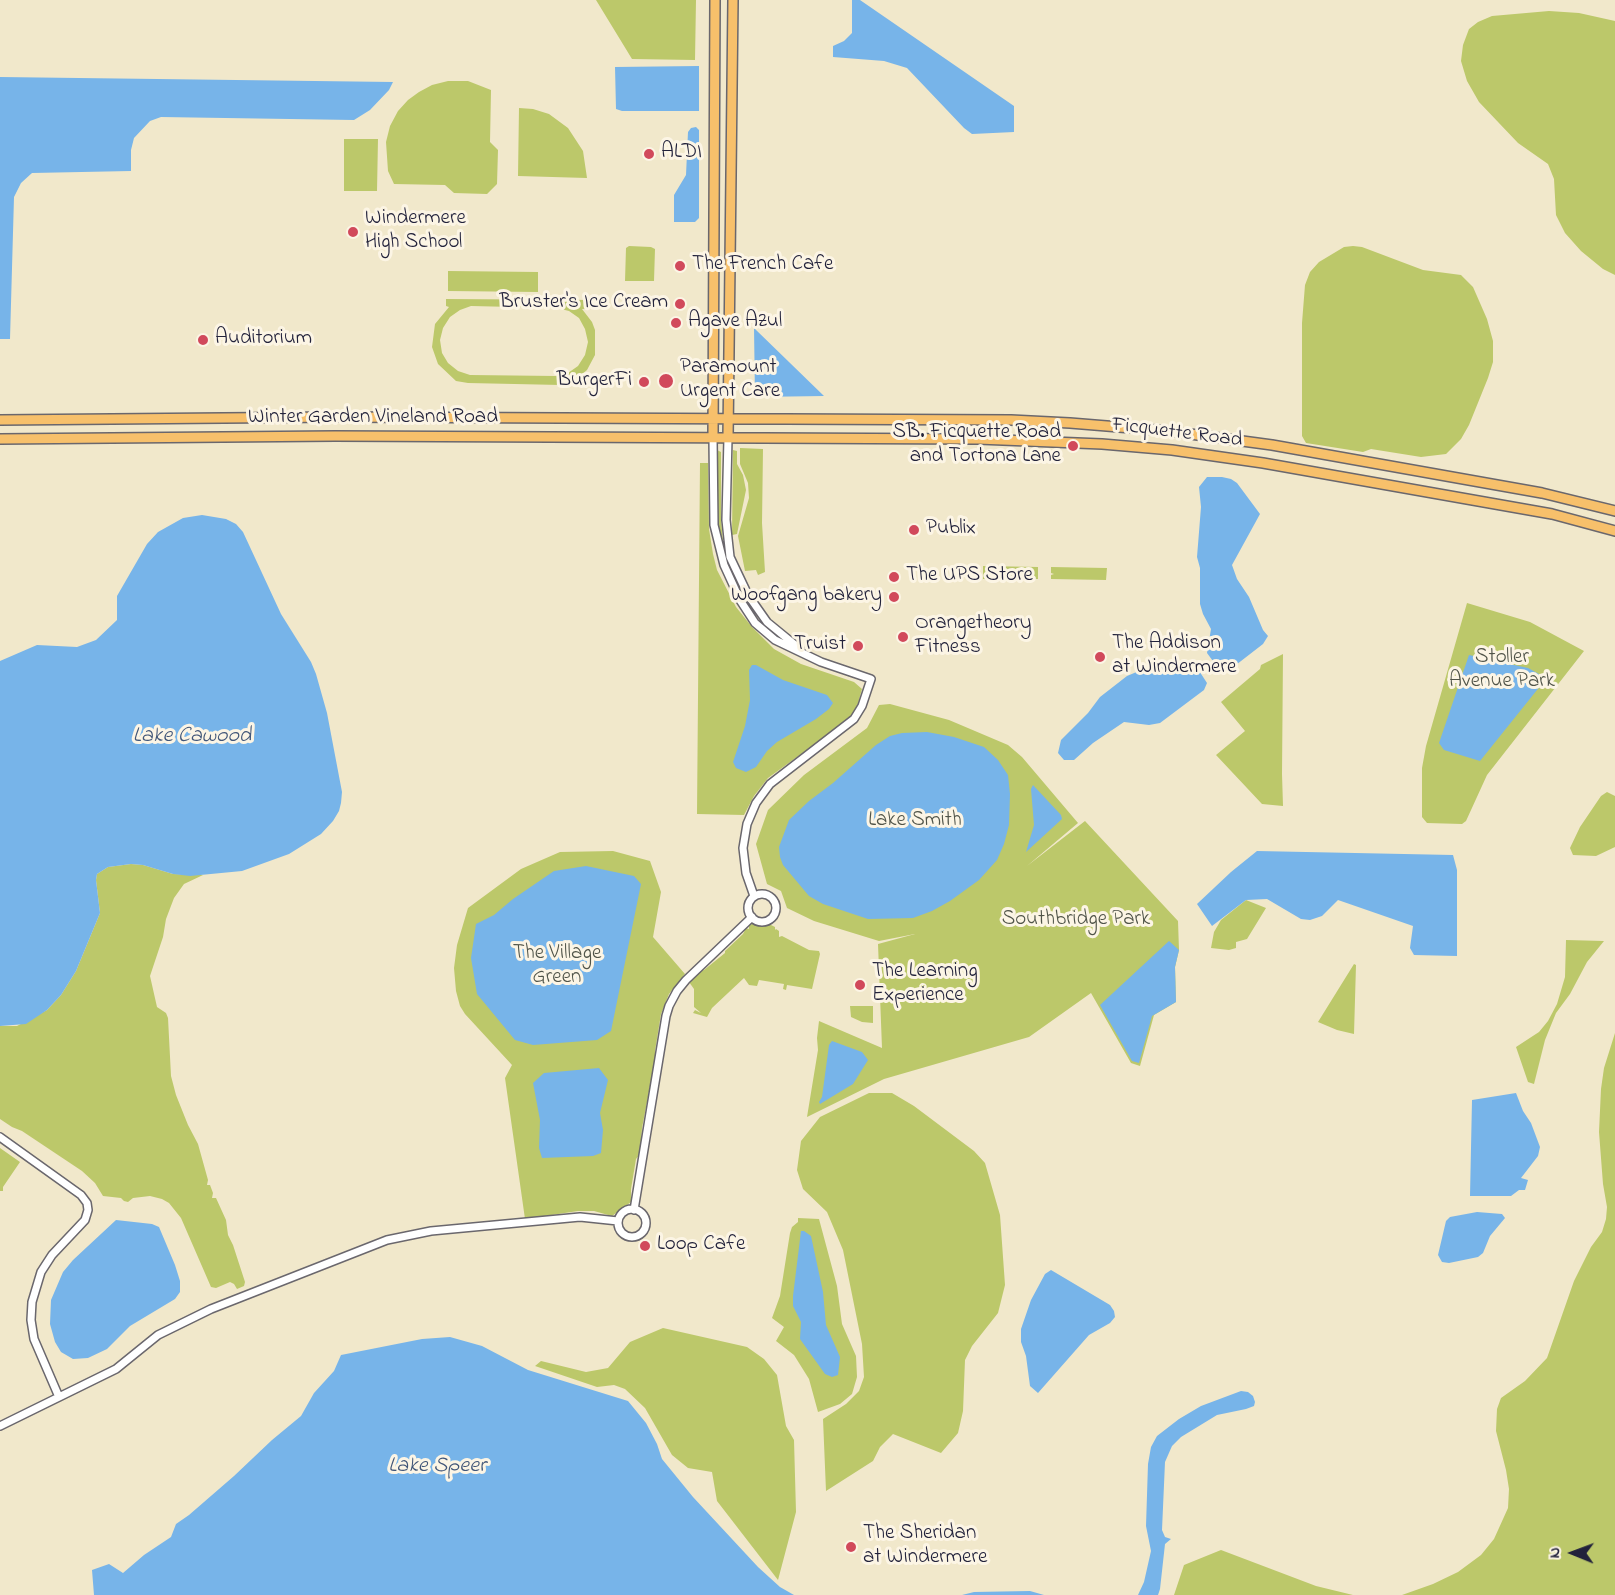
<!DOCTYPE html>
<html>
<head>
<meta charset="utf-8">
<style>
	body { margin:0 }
	#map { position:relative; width:1615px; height:1595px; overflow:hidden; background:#f1e8cb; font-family:"Indie Flower",sans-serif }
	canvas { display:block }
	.north { position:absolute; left:1543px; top:1523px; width:60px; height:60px; -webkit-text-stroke:4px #fcf5e5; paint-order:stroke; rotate:271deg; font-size:16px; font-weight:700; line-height:24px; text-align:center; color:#22223b }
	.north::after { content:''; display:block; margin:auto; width:21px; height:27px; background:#22223b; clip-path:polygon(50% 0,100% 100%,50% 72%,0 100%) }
</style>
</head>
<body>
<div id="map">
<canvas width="1615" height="1595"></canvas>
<div class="north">N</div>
</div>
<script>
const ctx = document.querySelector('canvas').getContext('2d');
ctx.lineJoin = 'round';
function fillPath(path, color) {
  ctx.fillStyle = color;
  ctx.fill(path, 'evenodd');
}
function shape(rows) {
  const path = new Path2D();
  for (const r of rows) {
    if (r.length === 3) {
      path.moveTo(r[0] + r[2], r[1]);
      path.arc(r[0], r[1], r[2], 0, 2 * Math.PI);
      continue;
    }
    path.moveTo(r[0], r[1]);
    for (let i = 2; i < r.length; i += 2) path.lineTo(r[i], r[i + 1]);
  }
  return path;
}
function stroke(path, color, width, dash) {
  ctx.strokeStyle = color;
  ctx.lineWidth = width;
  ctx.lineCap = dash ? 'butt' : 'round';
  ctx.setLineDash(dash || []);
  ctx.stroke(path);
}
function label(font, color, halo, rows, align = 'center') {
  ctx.font = font + ' "Indie Flower",sans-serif';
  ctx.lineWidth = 6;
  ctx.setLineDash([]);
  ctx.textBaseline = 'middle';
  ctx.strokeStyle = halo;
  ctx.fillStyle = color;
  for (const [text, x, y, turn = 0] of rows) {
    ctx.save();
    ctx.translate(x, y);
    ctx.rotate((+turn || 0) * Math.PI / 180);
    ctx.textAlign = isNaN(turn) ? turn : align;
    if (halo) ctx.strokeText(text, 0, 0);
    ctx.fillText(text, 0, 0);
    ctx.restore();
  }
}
const green = shape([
	[596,0,696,0,695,60,632,59],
	[1549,11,1579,13,1615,21,1615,275,1603,269,1581,251,1565,233,1556,215,1554,179,1548,164,1518,143,1479,102,1467,81,1461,61,1463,45,1469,29,1478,22,1492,16],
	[448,81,468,81,491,90,490,142,498,150,497,184,487,194,454,193,445,185,394,184,388,171,386,142,390,126,398,111,408,100,419,92,432,85],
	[519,108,533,109,549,114,568,128,583,151,587,178,518,176],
	[344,139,378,139,377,191,344,191],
	[629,246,651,247,655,249,654,281,625,281,626,248],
	[1353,246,1362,247,1423,270,1461,275,1473,287,1487,319,1493,341,1493,362,1488,378,1469,425,1461,439,1446,454,1421,457,1371,449,1363,452,1306,443,1302,436,1302,323,1305,285,1310,272,1319,262,1344,247],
	[448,271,538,272,538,292,448,291],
	[446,299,597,300,597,308,582,309,592,322,595,330,595,355,587,370,574,381,561,385,468,383,456,381,438,364,432,347,435,324,449,307,446,306],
	[471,306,557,308,569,311,579,318,585,329,588,342,585,355,578,366,568,373,556,376,470,375,458,371,448,363,442,353,440,340,443,328,450,317,460,310],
	[740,448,763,449,762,523,765,572,758,575,756,570,745,571,738,536,749,498,748,483,740,464],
	[717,450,721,452,721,520,723,541,738,588,729,572,715,514,716,452],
	[733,450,737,451,737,464,743,475,746,490,737,534,732,535],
	[700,463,708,463,709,529,713,554,717,570,736,607,752,627,774,649,801,664,854,682,862,689,857,707,848,720,768,778,754,796,744,815,697,814],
	[983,566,1038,567,1038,579,983,579],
	[1051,567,1107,568,1106,580,1051,579,1051,575,1054,574,1051,573],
	[1467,603,1530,622,1584,651,1487,775,1466,821,1462,824,1427,823,1422,817,1422,768,1426,746],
	[1283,654,1282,774,1283,806,1262,804,1216,755,1245,731,1221,702,1260,669,1261,665],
	[890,704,949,720,1008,745,1022,757,1078,823,1027,866,1085,821,1178,921,1179,950,1175,967,1176,1002,1154,1015,1140,1066,1131,1063,1091,993,1029,1037,884,1079,807,1117,818,1050,817,1038,819,1021,882,1048,878,944,915,934,879,941,814,921,787,908,781,891,767,884,756,844,768,810,804,775,867,728,879,705],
	[1607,792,1615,796,1615,847,1596,856,1573,855,1570,848,1580,827,1601,796],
	[613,851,650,861,661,892,653,937,685,974,669,994,661,1014,655,1051,656,1055,642,1128,640,1154,636,1159,631,1189,631,1202,612,1216,594,1211,578,1211,525,1219,505,1078,512,1065,465,1014,460,1006,456,991,454,968,457,945,468,908,521,869,560,852],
	[131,864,143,865,173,874,203,875,184,884,174,898,166,919,163,937,150,976,157,1007,166,1013,168,1018,171,1076,176,1095,188,1125,198,1144,208,1180,207,1185,210,1185,213,1193,212,1198,216,1198,226,1220,228,1235,233,1245,245,1282,244,1286,237,1289,234,1284,230,1282,216,1288,211,1287,181,1218,169,1203,162,1199,150,1196,133,1198,128,1202,124,1201,121,1198,103,1196,95,1183,82,1171,22,1131,12,1127,0,1119,0,1026,17,1026,47,1010,61,995,76,971,100,913,96,880,97,874,108,867],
	[1246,900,1266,908,1247,939,1236,942,1236,948,1229,950,1211,948,1214,932,1221,920],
	[752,924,771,925,775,927,775,930,776,929,779,931,779,937,782,936,809,950,819,951,820,954,812,989,787,985,786,990,783,989,784,984,759,980,757,986,749,985,744,978,712,1008,707,1017,693,1013,695,1010,701,1013,694,1007,694,989,689,982,700,971,704,970,725,953,725,951,743,934,746,928,749,929,749,925],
	[1566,940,1604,941,1587,962,1570,994,1556,1013,1545,1040,1534,1084,1528,1082,1516,1047,1539,1032,1548,1021,1557,1004,1565,977],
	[1354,964,1356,965,1354,1034,1337,1030,1318,1022],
	[850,1006,873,1006,873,1023,862,1022,851,1017],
	[1615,1033,1615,1595,1402,1595,1433,1584,1458,1572,1481,1555,1494,1539,1508,1508,1509,1489,1506,1470,1496,1431,1497,1409,1501,1398,1525,1381,1547,1358,1574,1281,1591,1247,1602,1232,1606,1219,1607,1207,1603,1184,1599,1132,1601,1089,1604,1068],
	[869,1093,892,1093,914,1106,974,1151,985,1163,1000,1215,1005,1285,998,1313,972,1346,965,1360,963,1411,958,1433,941,1453,893,1434,880,1447,873,1461,826,1491,823,1419,846,1404,859,1391,864,1377,862,1344,843,1250,827,1212,803,1189,797,1170,801,1141,820,1117],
	[0,1148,20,1162,3,1187,3,1191,0,1191],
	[798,1218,819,1219,837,1286,842,1324,856,1356,857,1377,852,1394,840,1404,818,1412,809,1379,794,1355,776,1341,784,1327,772,1318,780,1296,790,1233,792,1227,798,1222],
	[663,1328,747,1347,764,1359,777,1375,786,1426,794,1440,796,1512,778,1580,717,1501,712,1472,688,1468,672,1455,645,1408,625,1389,614,1385,597,1387,535,1366,541,1361,586,1372,608,1368,630,1342],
	[1221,1550,1316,1586,1353,1595,1174,1595,1184,1565]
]);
const water = shape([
	[852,0,860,0,1014,106,1014,132,972,134,964,128,907,68,884,61,833,57,833,46,844,41,852,33],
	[699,66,699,111,622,111,616,109,615,67],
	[0,77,393,82,389,90,370,110,354,120,161,117,150,121,134,138,131,150,131,171,32,173,21,183,14,197,10,339,0,339],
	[696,127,699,130,699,218,695,222,674,222,674,195,686,175,688,132,691,128],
	[754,328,824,396,755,397],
	[1207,477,1222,477,1231,479,1237,483,1260,514,1232,565,1237,579,1249,597,1263,630,1268,636,1263,644,1232,668,1221,672,1207,653,1211,629,1203,614,1200,604,1200,568,1197,557,1201,507,1199,487],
	[202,515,226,519,236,524,243,532,281,614,311,662,316,674,327,713,342,792,341,803,339,811,333,821,321,834,289,854,242,871,190,876,173,874,143,865,131,864,108,867,97,874,96,880,100,913,76,971,61,995,47,1010,26,1024,0,1026,0,661,37,645,77,647,96,640,117,620,117,596,147,544,158,532,183,518],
	[1469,655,1528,668,1539,674,1541,685,1480,761,1444,750,1439,743],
	[1158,663,1175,665,1194,663,1207,683,1204,690,1160,723,1149,725,1124,722,1093,743,1074,760,1064,760,1058,753,1061,740,1088,713,1100,697,1127,676],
	[752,665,756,665,783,680,827,695,833,703,829,709,816,719,777,742,767,751,756,767,746,772,736,768,733,762,745,726,750,700,749,670],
	[927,732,954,737,984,747,998,760,1008,775,1010,794,1009,825,1004,844,997,860,979,880,950,901,932,911,913,918,868,919,823,904,809,896,783,865,780,857,779,847,789,820,809,801,833,783,876,745,890,736,902,733],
	[1033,785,1061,815,1062,819,1026,852,1034,825,1031,789],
	[1257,851,1453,855,1457,870,1457,956,1414,955,1410,948,1413,926,1338,900,1322,916,1310,920,1301,919,1267,899,1246,900,1212,926,1197,904,1231,872],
	[586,866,634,876,641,884,611,1031,597,1040,533,1045,515,1040,477,994,471,958,476,924,494,915,513,899,554,871],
	[1169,941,1179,950,1175,967,1176,1002,1152,1016,1139,1063,1132,1061,1100,1005],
	[832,1041,862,1052,868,1060,853,1084,820,1104,819,1102,822,1097,829,1045],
	[599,1068,608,1080,600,1113,603,1130,601,1153,593,1156,542,1158,539,1148,540,1120,533,1083,544,1073],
	[1516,1093,1523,1111,1531,1123,1540,1147,1538,1156,1521,1178,1528,1180,1525,1190,1519,1190,1511,1196,1470,1196,1472,1100],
	[1477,1212,1502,1214,1505,1218,1490,1236,1483,1253,1478,1257,1449,1263,1442,1262,1438,1255,1446,1221,1450,1217],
	[116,1220,152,1224,159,1227,175,1265,180,1281,180,1292,175,1299,130,1326,107,1349,88,1358,73,1359,61,1352,55,1342,50,1324,51,1300,63,1272,73,1260],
	[801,1231,804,1231,811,1236,823,1292,826,1325,840,1357,838,1375,832,1377,825,1374,800,1339,801,1322,793,1306,793,1296],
	[1051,1270,1110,1305,1114,1311,1115,1317,1110,1323,1089,1335,1038,1393,1030,1386,1026,1356,1021,1342,1021,1329,1031,1300,1045,1274],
	[450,1337,482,1346,528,1370,628,1401,646,1423,657,1444,662,1459,693,1497,758,1567,780,1587,794,1595,94,1595,92,1570,109,1564,123,1573,144,1555,171,1537,176,1524,189,1515,234,1476,272,1440,301,1416,314,1393,334,1371,341,1355,422,1339],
	[1241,1391,1248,1392,1253,1396,1255,1402,1254,1406,1246,1409,1217,1415,1181,1437,1172,1446,1165,1462,1162,1530,1165,1537,1171,1539,1165,1544,1160,1589,1158,1595,1138,1595,1144,1582,1151,1551,1146,1526,1148,1464,1151,1447,1157,1436,1179,1419,1201,1406],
	[1030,1591,1044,1595,962,1595,974,1592]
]);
const minor = shape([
	[713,438,714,525,724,565,740,600,755,623,775,640,821,662,871,679,862,706,854,719,770,784,756,803,747,824,743,848,746,873,754,896],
	[728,438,726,520,730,557,748,595,767,622,800,649],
	[762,908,14],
	[0,1137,81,1195,87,1203,88,1210,85,1220,52,1255,41,1272,32,1302,31,1320,34,1339,59,1397],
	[632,1223,14],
	[634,1210,666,1016,669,1006,677,991,686,980,752,917],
	[0,1426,116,1369,158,1335,211,1309,387,1240,431,1231,580,1217,618,1221]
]);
const major = shape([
	[0,420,336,417,1011,420,1070,423,1168,431,1272,445,1542,493,1615,511],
	[713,438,715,0],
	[728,438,733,0],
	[0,439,335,436,978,439,1102,444,1172,450,1263,463,1552,514,1615,531]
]);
const markers = [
	[649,154,6,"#d1495b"],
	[353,232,6,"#d1495b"],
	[680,266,6,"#d1495b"],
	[680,304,6,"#d1495b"],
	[676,323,6,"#d1495b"],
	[203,340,6,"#d1495b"],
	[666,381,8,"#d1495b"],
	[644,382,6,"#d1495b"],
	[1073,446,6,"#d1495b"],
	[914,530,6,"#d1495b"],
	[894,577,6,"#d1495b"],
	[894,597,6,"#d1495b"],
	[903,637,6,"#d1495b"],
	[858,646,6,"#d1495b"],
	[1100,657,6,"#d1495b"],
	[860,985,6,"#d1495b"],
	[645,1246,6,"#d1495b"],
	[851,1547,6,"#d1495b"]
];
const poiNames = [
	["ALDI",661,154],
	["Windermere",365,220],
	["High School",365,244],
	["The French Cafe",692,266],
	["Bruster's Ice Cream",668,304,"right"],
	["Agave Azul",688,323],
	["Auditorium",215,340],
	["Paramount",680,369],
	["Urgent Care",680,393],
	["BurgerFi",632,382,"right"],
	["SB. Ficquette Road",1061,434,"right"],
	["and Tortona Lane",1061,458,"right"],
	["Publix",926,530],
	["The UPS Store",906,577],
	["Woofgang bakery",882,597,"right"],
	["Orangetheory",915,625],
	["Fitness",915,649],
	["The Addison",1112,645],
	["at Windermere",1112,669],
	["Truist",846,646,"right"],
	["The Learning",872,973],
	["Experience",872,997],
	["Loop Cafe",657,1246],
	["The Sheridan",863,1535],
	["at Windermere",863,1559]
];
const streetNames = [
	["Winter Garden Vineland Road",373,419],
	["Ficquette Road",1177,434,7]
];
const parkNames = [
	["Stoller",1502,659],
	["Avenue Park",1502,683],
	["Lake Smith",915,822],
	["Southbridge Park",1076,921],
	["The Village",557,955],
	["Green",557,979]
];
const waterNames = [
	["Lake Cawood",192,737],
	["Lake Speer",437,1467]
];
fillPath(green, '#bcc86a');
fillPath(water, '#77b4e9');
stroke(minor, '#6a676d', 10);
stroke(major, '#6a676d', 12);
stroke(minor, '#fff', 7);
stroke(major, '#f7c06b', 9);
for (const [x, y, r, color] of markers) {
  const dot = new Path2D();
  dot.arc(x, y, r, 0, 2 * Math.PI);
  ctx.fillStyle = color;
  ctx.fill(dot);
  stroke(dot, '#fcf5e5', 2);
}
label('21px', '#22223b', '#fcf5e5', poiNames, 'left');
label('21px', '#22223b', '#fcf5e5', streetNames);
label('21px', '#505449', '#fcf5e5', parkNames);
label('italic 22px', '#405578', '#fcf5e5', waterNames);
</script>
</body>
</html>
